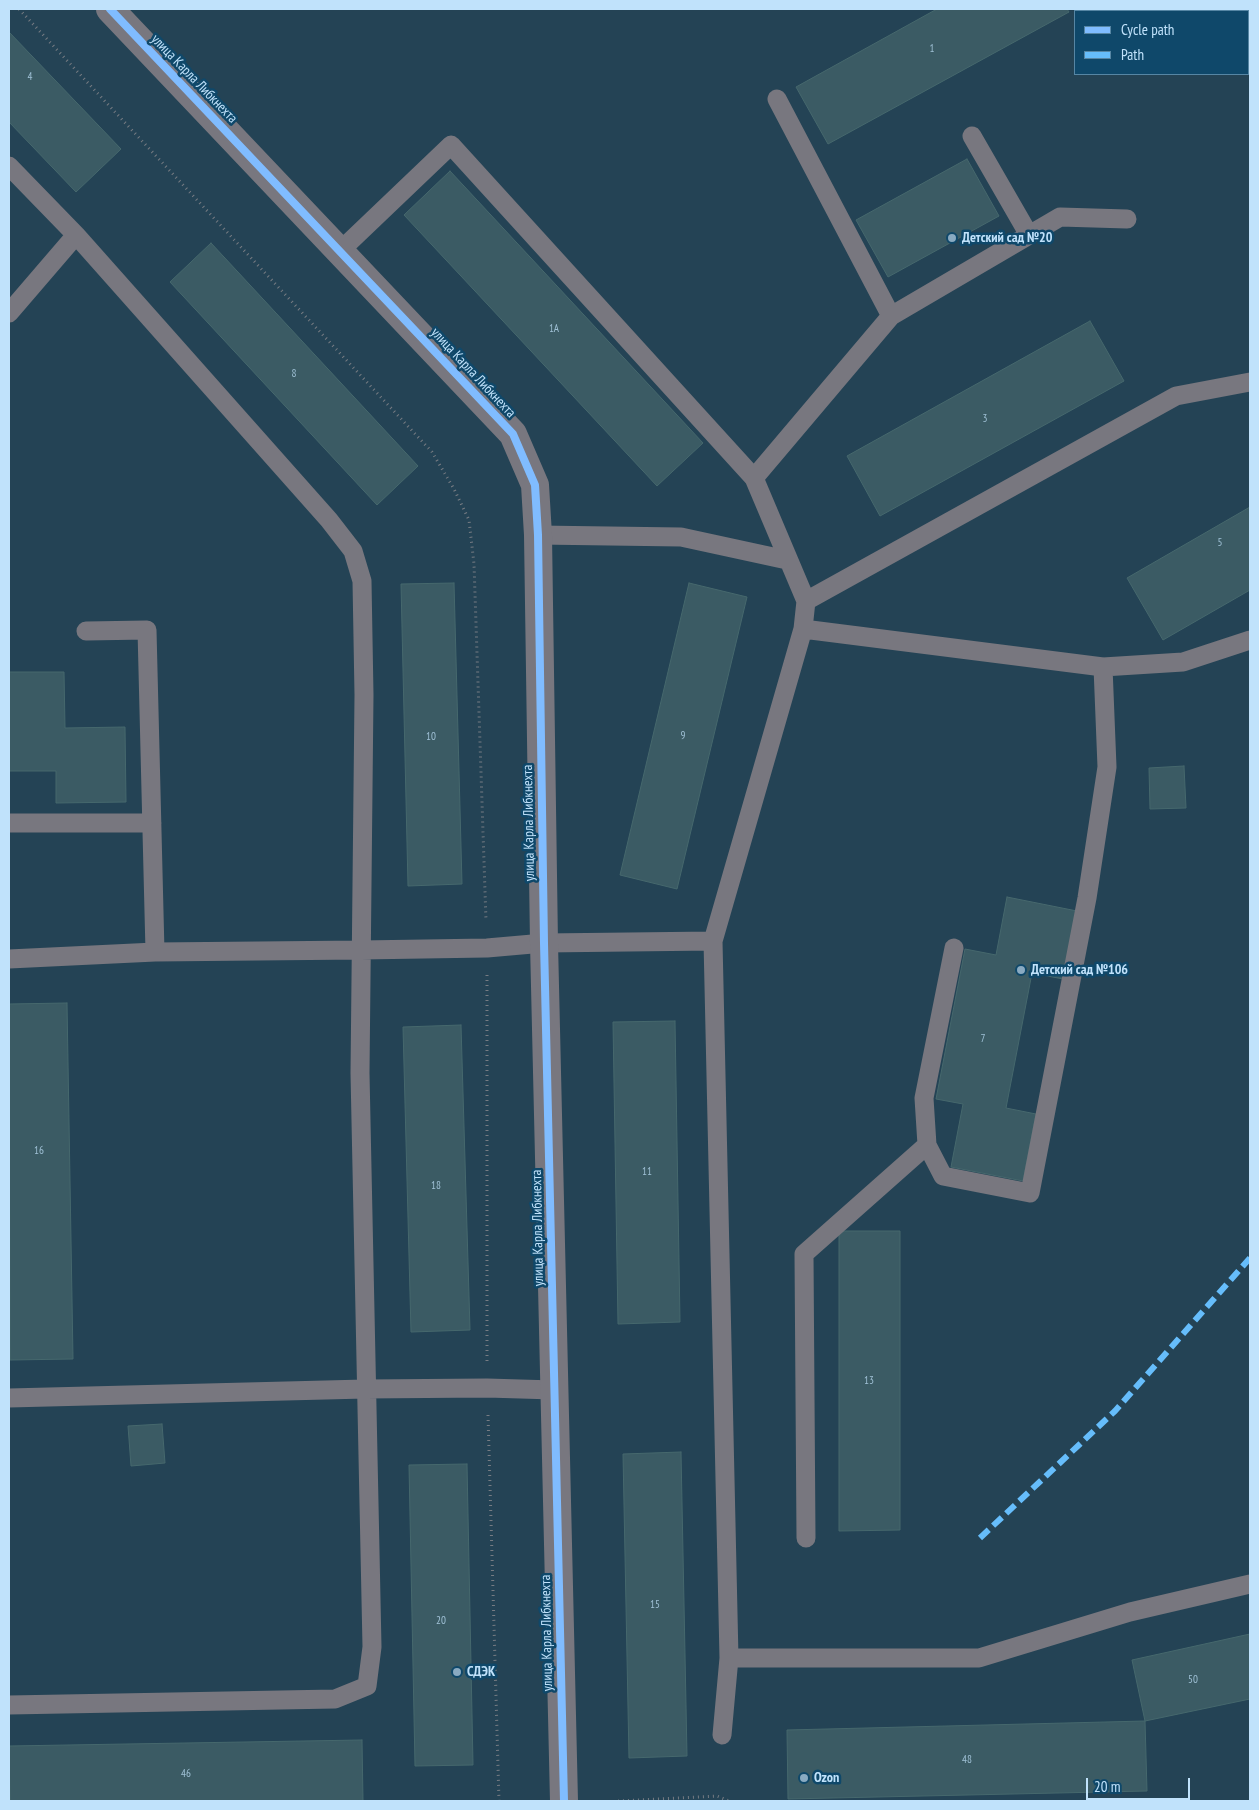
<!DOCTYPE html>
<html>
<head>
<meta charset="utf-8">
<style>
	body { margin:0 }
	#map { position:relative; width:1259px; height:1810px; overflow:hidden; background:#244355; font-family:"PT Sans Narrow",sans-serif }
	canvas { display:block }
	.frame { position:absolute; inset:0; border:10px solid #c0e2fb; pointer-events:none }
	.legend { position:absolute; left:1074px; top:10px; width:175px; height:65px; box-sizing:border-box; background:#0f486a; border:1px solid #5686a4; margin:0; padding:6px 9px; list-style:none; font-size:15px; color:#c0e2fb }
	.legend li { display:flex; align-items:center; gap:10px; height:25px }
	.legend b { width:25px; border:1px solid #5686a4 }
	.scale { position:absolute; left:1086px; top:1778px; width:104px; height:22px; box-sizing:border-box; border:2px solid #c0e2fb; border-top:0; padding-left:6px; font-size:15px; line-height:18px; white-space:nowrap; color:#c0e2fb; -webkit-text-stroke:4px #0f486a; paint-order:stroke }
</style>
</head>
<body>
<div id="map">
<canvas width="1259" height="1810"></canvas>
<div class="frame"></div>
<ul class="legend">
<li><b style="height:6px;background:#80bcff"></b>Cycle path</li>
<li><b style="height:6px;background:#66bdfb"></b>Path</li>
</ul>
<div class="scale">20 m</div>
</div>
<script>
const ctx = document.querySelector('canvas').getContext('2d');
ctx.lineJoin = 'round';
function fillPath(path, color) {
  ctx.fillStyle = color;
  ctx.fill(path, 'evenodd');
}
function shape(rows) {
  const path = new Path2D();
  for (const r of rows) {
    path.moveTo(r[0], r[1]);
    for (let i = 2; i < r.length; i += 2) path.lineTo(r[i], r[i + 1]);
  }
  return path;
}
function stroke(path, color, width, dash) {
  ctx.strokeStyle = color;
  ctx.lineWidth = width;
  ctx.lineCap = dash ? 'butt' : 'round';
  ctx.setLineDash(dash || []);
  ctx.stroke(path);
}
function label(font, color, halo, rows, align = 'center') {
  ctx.font = font + ' "PT Sans Narrow",sans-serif';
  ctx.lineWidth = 5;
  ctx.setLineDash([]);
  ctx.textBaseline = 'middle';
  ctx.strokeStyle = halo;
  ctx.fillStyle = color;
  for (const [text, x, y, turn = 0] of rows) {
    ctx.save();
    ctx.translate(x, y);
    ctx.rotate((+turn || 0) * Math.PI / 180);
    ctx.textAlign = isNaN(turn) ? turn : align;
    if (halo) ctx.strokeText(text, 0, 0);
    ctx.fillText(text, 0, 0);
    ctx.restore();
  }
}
const building = shape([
	[937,9,1067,9,1069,12,828,144,796,87,937,9],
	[9,32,121,149,76,192,9,122,9,32],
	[967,159,999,216,888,277,856,220,967,159],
	[450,171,703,443,657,486,404,215,450,171],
	[211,243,418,466,377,505,170,282,211,243],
	[1090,321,1124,381,880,516,847,456,1090,321],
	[1250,507,1250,590,1163,640,1127,578,1250,507],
	[454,583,462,884,408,886,401,584,454,583],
	[689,583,747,597,677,889,620,875,689,583],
	[9,672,64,672,65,728,125,727,126,802,56,803,56,771,9,771,9,672],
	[1184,766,1186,808,1150,809,1149,768,1184,766],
	[1007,897,1077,911,1063,979,1032,973,1006,1108,1036,1114,1023,1181,951,1167,963,1104,936,1099,965,949,996,955,1007,897],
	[67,1003,73,1359,10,1360,9,1004,67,1003],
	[675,1021,680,1322,618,1324,613,1022,675,1021],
	[461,1025,470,1330,411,1332,403,1027,461,1025],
	[839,1231,900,1231,900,1530,839,1531,839,1231],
	[162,1424,165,1463,131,1466,128,1426,162,1424],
	[681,1452,687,1756,629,1758,623,1454,681,1452],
	[467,1464,473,1765,415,1766,409,1465,467,1464],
	[1250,1634,1250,1699,1145,1721,1132,1660,1250,1634],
	[1145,1721,1147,1791,788,1799,787,1730,1145,1721],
	[362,1740,363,1801,10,1801,9,1746,362,1740]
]);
const path = shape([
	[19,9,432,452,454,489,469,520,474,564,486,921],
	[487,975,487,1361],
	[488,1415,499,1801],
	[618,1801,717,1796,729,1801]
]);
const service = shape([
	[777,99,891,316],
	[972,136,1029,235],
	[9,166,76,235,329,520,353,551,362,581,364,695,360,1073,372,1647,367,1686,335,1699,9,1705],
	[340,251,451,145,754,478,806,601,803,629,713,941,729,1658,722,1735],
	[9,313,76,235],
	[754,478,891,316,1060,217,1127,219],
	[538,535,681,537,787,560],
	[806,601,1176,396,1250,382],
	[803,629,1103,667,1183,662,1250,640],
	[86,631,147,630,155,952],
	[9,823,152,823],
	[954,948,924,1098,927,1145,943,1176,1030,1193,1087,898,1107,767,1103,667],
	[9,959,155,952,361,950,487,948,544,943,713,941],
	[9,1398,365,1389,487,1388,554,1390],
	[806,1538,804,1254,927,1145],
	[729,1658,979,1658,1130,1612,1250,1584]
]);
const minor = shape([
	[110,9,513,434,535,485,538,535,544,943,564,1801]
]);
const quiet = shape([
	[980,1538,1115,1411,1250,1258]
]);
const cycleway = shape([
	[110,9,513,434,535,485,538,535,544,943,564,1801]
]);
const markers = [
	[952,238,5,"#89aac1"],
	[1021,970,5,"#89aac1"],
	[457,1672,5,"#89aac1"],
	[804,1778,5,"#89aac1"]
];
const numberNames = [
	["1",932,49],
	["4",30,77],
	["1А",554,329],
	["8",294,374],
	["3",985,419],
	["5",1220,543],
	["9",683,736],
	["10",431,737],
	["7",983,1039],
	["16",39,1151],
	["11",647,1172],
	["18",436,1186],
	["13",869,1381],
	["15",655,1605],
	["20",441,1621],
	["50",1193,1680],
	["48",967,1760],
	["46",186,1774]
];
const streetNames = [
	["улица Карла Либкнехта",194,79,46],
	["улица Карла Либкнехта",473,373,47],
	["улица Карла Либкнехта",529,823,-91],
	["улица Карла Либкнехта",538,1228,-91],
	["улица Карла Либкнехта",547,1633,-91]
];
const poiNames = [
	["Детский сад №20",962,238],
	["Детский сад №106",1031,970],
	["СДЭК",467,1672],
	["Ozon",814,1778]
];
fillPath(building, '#3b5b64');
stroke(building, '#46686d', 1);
stroke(path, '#777c83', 3, [1, 4]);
stroke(service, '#78777f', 19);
stroke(minor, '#78777f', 28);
stroke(quiet, '#66bdfb', 6, [12, 6]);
stroke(cycleway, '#80bcff', 8);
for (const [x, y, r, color] of markers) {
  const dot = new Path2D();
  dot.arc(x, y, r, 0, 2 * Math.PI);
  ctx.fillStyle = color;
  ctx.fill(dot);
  stroke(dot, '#0f486a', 2);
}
label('11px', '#9fc0d5', null, numberNames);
label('14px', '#c0e2fb', '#0f486a', streetNames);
label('bold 14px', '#c0e2fb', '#0f486a', poiNames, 'left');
</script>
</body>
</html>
